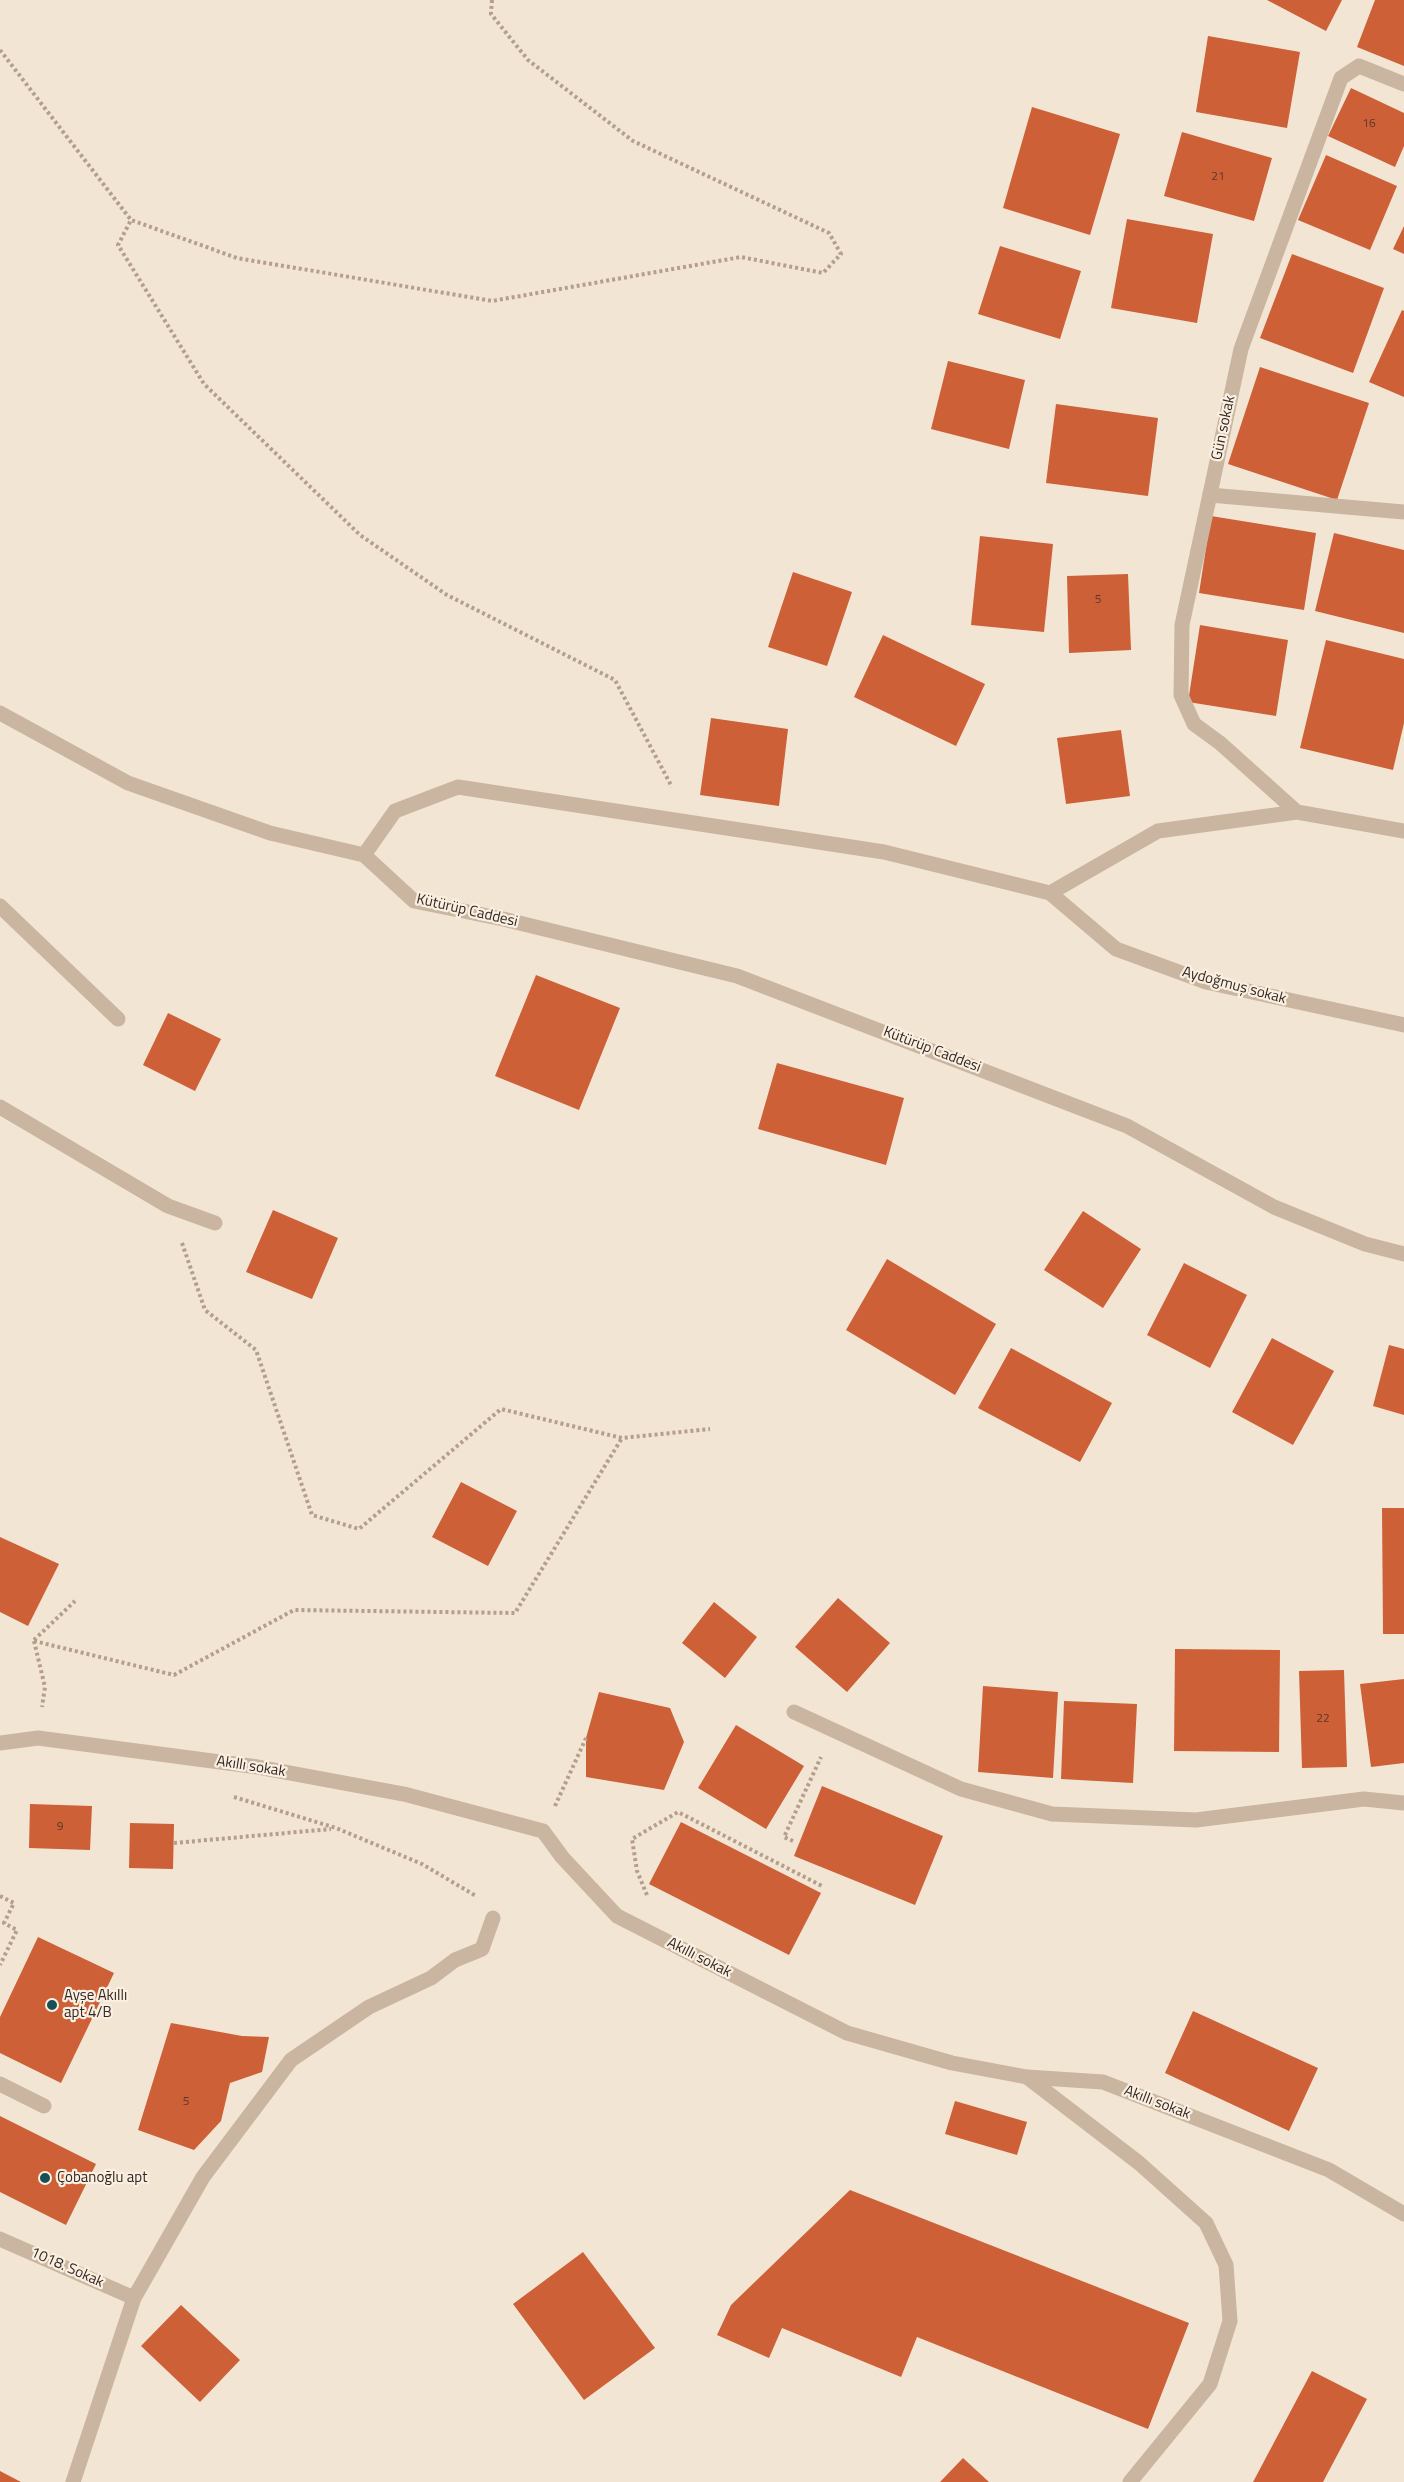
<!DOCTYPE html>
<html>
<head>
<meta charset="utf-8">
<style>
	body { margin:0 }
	canvas { display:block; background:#f2e5d4 }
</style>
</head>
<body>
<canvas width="1404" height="2482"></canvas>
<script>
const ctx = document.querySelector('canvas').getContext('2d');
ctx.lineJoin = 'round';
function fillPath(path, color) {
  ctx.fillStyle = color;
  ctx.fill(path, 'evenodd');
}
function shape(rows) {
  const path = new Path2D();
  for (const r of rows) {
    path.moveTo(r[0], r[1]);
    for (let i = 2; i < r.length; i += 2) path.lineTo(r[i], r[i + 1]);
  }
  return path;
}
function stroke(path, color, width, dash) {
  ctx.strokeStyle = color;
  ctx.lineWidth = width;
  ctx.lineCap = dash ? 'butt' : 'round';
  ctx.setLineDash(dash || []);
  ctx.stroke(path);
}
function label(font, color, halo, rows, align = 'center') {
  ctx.font = font + ' "Titillium Web",sans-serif';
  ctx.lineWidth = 4.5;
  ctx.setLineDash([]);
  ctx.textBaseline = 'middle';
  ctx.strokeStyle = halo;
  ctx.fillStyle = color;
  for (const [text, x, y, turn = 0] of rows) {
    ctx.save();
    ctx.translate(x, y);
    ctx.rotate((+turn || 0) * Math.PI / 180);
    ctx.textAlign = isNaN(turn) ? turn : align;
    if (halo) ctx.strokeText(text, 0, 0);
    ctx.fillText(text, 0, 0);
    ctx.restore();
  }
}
const building = shape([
	[1267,0,1342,0,1326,31],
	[1375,0,1404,0,1404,66,1357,47],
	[1208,36,1300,52,1287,128,1196,112],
	[1351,88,1404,113,1404,146,1395,167,1328,136],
	[1032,107,1120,134,1090,235,1003,208],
	[1182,132,1272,158,1254,221,1164,196],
	[1326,155,1397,186,1370,250,1298,220],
	[1127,219,1213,234,1197,323,1111,308],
	[1404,226,1404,254,1393,249],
	[1000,246,1081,271,1060,339,978,314],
	[1292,254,1384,288,1353,373,1260,338],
	[1402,310,1404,311,1404,397,1369,382],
	[948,361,1025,380,1009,449,931,429],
	[1260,367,1369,403,1337,500,1228,464],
	[1056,404,1158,418,1148,496,1046,483],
	[1211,516,1316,533,1304,610,1199,593],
	[1334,533,1404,550,1404,633,1315,611],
	[980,536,1053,544,1044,632,971,625],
	[793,572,852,592,827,666,768,647],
	[1128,574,1131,650,1069,653,1067,576],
	[1200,625,1288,640,1276,716,1188,702],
	[883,635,985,684,956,746,854,697],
	[1326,640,1404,659,1404,723,1393,770,1300,748],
	[711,718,788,729,779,806,700,795],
	[1121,730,1130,796,1066,804,1057,738],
	[536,975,620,1008,579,1110,495,1076],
	[168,1013,221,1039,195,1091,143,1065],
	[777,1063,904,1098,886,1165,758,1129],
	[273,1210,338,1238,312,1299,246,1272],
	[1083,1211,1141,1249,1103,1308,1044,1270],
	[887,1259,996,1324,955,1395,846,1330],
	[1184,1263,1247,1295,1210,1368,1147,1335],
	[1272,1338,1334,1371,1293,1445,1232,1412],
	[1389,1345,1404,1349,1404,1415,1373,1406],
	[1011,1348,1112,1403,1080,1462,978,1408],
	[461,1482,517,1511,488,1566,432,1537],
	[1382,1508,1404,1508,1404,1634,1383,1634],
	[0,1537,59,1564,28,1626,0,1612],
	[838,1598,890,1643,847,1692,795,1647],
	[714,1602,757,1637,725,1678,682,1643],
	[1175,1649,1280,1650,1279,1752,1174,1751],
	[1344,1670,1347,1767,1302,1768,1299,1671],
	[1404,1679,1404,1763,1371,1767,1360,1684],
	[983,1686,1058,1692,1053,1778,978,1772],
	[599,1692,670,1708,684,1742,664,1790,586,1777,586,1738],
	[1064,1701,1137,1704,1133,1783,1061,1779],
	[736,1725,804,1766,766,1829,698,1788],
	[822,1786,943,1836,915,1905,794,1856],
	[30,1804,92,1806,90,1850,29,1848],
	[681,1822,821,1893,789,1955,649,1884],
	[130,1823,174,1824,173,1869,129,1868],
	[38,1937,114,1973,61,2083,0,2053,0,2017],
	[1193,2011,1318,2068,1289,2131,1165,2073],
	[171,2023,242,2036,269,2037,262,2072,230,2083,221,2121,194,2150,138,2130],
	[955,2101,1027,2122,1017,2155,945,2134],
	[0,2116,96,2164,66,2225,0,2192],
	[850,2190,1189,2323,1148,2429,917,2337,901,2377,782,2328,769,2358,717,2335,731,2305],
	[583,2252,655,2348,584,2400,513,2304],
	[181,2305,240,2360,200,2402,141,2346],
	[1312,2371,1367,2399,1323,2482,1253,2482],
	[963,2458,989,2482,940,2482],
	[0,2471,21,2482,0,2482]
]);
const path = shape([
	[492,0,491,14,528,60,633,141,829,233,841,254,823,273,741,257,492,301,237,258,131,220,118,245,204,384,360,535,447,595,615,680,672,787],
	[0,50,131,220],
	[182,1243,205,1310,256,1350,312,1515,359,1529,501,1409,622,1438,710,1429],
	[34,1640,75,1601],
	[34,1641,174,1675,294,1610,515,1613,622,1438],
	[34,1641,45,1687,42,1707],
	[234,1797,336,1828,422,1864,476,1896],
	[555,1806,586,1738],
	[793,1841,784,1837,821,1757],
	[174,1843,331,1829],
	[647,1895,637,1871,632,1839,678,1812,824,1887],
	[0,1896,14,1903,4,1923,17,1930,0,1965]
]);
const service = shape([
	[1210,495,1404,512],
	[0,906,118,1019],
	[0,1107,168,1206,215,1223],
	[0,2084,44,2106]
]);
const minor = shape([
	[0,713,128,783,270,833,364,855],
	[1297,812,1220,743,1194,724,1181,695,1182,625,1241,349,1341,78,1359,66,1404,84],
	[1404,831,1297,812,1158,831,1050,893,884,852,458,787,395,811,364,855,414,901,503,919,737,976,1127,1126,1274,1207,1365,1244,1404,1254],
	[1050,893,1116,949,1206,982,1404,1025],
	[794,1712,961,1789,1052,1814,1196,1820,1364,1799,1404,1803],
	[0,1743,38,1738,258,1767,404,1794,543,1831,562,1857,617,1916,847,2033,952,2063,1027,2077,1103,2082,1329,2170,1404,2214],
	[1027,2077,1139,2163,1206,2223,1226,2265,1230,2321,1210,2384,1130,2482],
	[0,2239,134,2298],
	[73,2482,134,2298,203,2177,291,2060,369,2007,431,1978,455,1960,482,1949,493,1918]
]);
const markers = [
	[52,2005,6,"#185056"],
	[45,2178,6,"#185056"]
];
const numberNames = [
	["16",1369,124],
	["21",1218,177],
	["5",1098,600],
	["22",1323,1719],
	["9",60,1827],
	["5",186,2102]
];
const streetNames = [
	["Gün sokak",1224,428,-78],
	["Kütürüp Caddesi",467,911,13],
	["Aydoğmuş sokak",1234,986,15],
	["Kütürüp Caddesi",932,1050,21],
	["Akıllı sokak",251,1767,9],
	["Akıllı sokak",699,1958,27],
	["Akıllı sokak",1157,2103,21],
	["1018. Sokak",67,2268,24]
];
const poiNames = [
	["Ayşe Akıllı",64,1996],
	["apt 4/B",64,2013],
	["Çobanoğlu apt",57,2178]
];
fillPath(building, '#cd6037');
stroke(path, '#b59e8b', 4, [3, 3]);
stroke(service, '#cab5a0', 15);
stroke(minor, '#cab5a0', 15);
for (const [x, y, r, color] of markers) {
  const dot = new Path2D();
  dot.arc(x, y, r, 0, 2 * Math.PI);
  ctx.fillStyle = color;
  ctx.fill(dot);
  stroke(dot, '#faefe0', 2);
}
label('12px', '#5a3729', null, numberNames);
label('15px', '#332924', '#faefe0', streetNames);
label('15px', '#332924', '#faefe0', poiNames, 'left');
</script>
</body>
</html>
